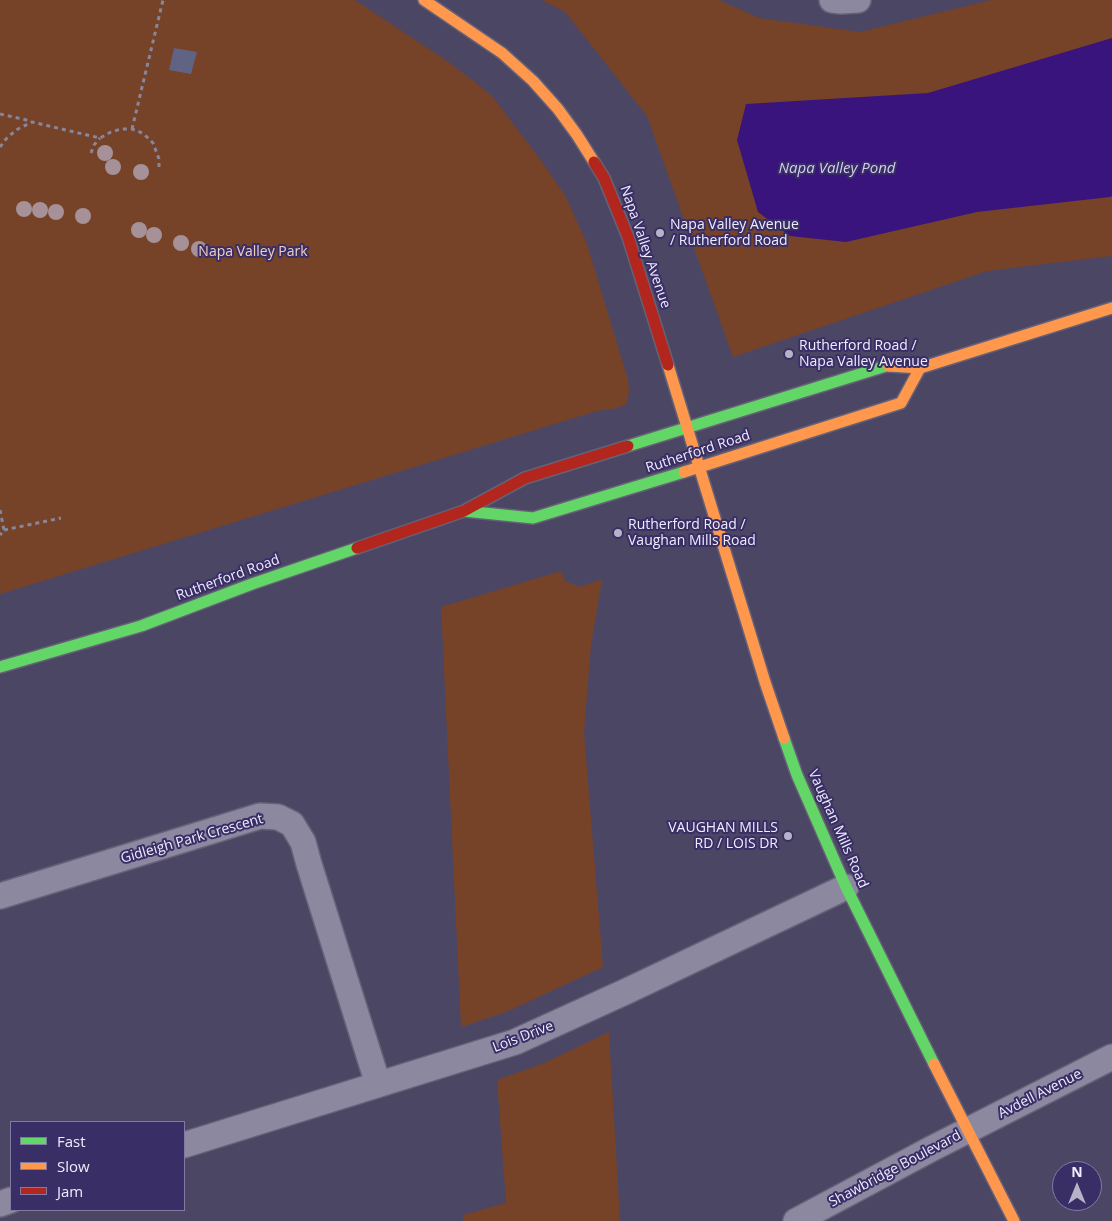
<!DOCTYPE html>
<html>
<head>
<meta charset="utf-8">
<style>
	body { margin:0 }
	#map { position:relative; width:1112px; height:1221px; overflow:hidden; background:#4c4665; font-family:"Open Sans",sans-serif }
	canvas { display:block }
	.legend { position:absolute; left:10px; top:1121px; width:175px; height:90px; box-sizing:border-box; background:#3a2e66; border:1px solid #827aa2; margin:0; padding:6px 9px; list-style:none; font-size:15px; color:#efedfb }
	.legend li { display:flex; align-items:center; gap:10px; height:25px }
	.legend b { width:25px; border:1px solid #827aa2 }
	.north { position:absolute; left:1052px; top:1161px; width:50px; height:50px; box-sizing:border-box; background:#3a2e66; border:1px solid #827aa2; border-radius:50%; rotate:0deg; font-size:14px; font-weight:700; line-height:20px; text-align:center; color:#efedfb }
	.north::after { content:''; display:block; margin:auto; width:18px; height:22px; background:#b6b3c6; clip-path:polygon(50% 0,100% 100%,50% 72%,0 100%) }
</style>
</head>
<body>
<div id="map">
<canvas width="1112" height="1221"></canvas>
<ul class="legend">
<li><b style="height:6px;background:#63d668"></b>Fast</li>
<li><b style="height:6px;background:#ff974d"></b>Slow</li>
<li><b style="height:6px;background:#b3261e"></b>Jam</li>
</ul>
<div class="north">N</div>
</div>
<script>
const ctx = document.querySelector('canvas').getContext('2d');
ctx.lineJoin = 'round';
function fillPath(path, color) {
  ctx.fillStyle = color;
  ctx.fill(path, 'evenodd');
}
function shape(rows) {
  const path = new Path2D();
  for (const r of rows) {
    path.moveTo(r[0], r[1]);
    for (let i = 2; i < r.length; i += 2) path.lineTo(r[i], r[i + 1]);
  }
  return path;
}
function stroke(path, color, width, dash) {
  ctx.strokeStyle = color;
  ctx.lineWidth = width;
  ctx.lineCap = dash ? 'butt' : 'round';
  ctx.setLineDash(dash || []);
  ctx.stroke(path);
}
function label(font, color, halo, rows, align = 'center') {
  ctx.font = font + ' "Open Sans",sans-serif';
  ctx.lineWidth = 4;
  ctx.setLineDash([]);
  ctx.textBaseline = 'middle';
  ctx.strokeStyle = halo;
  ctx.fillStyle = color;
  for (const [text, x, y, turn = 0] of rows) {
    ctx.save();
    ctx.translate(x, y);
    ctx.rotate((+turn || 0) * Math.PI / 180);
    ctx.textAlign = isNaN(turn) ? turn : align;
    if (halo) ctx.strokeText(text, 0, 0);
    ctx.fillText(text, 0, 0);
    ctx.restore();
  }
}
const green = shape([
	[0,0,355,0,447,61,476,83,492,96,540,159,566,197,587,244,628,380,629,391,627,403,624,405,618,408,597,411,0,594],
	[542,0,719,0,759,18,860,32,991,0,1112,0,1112,256,987,271,733,357,647,116,565,12],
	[561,571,565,581,580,587,602,579,591,645,584,733,603,967,506,1012,461,1027,441,607],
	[609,1032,620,1221,463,1221,463,1215,506,1203,497,1080,544,1063]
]);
const water = shape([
	[1112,38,1112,196,1110,197,977,212,846,242,790,236,758,212,737,140,746,104,928,93]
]);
const building = shape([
	[174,48,197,52,191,74,169,70]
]);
const path = shape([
	[0,114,31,121],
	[132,129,163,0],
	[0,147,6,139,16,130,32,122,100,138,111,132,121,129,132,129,140,132,147,137,153,143,159,159,159,169],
	[91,153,94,145,100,138],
	[0,510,4,530,0,535],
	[4,530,61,518]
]);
const street = shape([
	[832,0,841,1,858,0],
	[0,896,260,816,278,817,292,824,303,842,309,864,378,1084],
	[184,1145,515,1042,627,991,846,887],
	[0,1204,11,1200],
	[796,1221,931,1149,1112,1057]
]);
const fast = shape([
	[628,446,886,366,889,366],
	[464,511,533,518,684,472],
	[0,667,141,626,252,584,357,548],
	[784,738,797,775,846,887,934,1064]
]);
const slow = shape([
	[424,0,502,53,533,81,558,109,577,135,594,162],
	[668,365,765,682,784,738],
	[889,366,920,368,1112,308],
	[684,472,901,403,920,368],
	[934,1064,1014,1221]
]);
const jam = shape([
	[594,162,604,178,628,237,668,365],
	[357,548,464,511,525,478,628,446]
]);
const trees = [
	[105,153],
	[113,167],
	[141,172],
	[24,209],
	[40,210],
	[56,212],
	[83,216],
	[139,230],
	[154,235],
	[181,243],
	[199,249]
];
const markers = [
	[660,233,5,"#b6b3c6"],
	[789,354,5,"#b6b3c6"],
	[618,533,5,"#b6b3c6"],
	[788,836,5,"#b6b3c6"]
];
const poiNames = [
	["Napa Valley Avenue",670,225],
	["/ Rutherford Road",670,241],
	["Rutherford Road /",799,346],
	["Napa Valley Avenue",799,362],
	["Rutherford Road /",628,525],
	["Vaughan Mills Road",628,541],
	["VAUGHAN MILLS",778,828,"right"],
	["RD / LOIS DR",778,844,"right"]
];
const streetNames = [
	["Napa Valley Avenue",645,247,71],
	["Rutherford Road",698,452,-18],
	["Rutherford Road",228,578,-20],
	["Vaughan Mills Road",838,829,66],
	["Gidleigh Park Crescent",192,839,-16],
	["Lois Drive",523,1037,-21],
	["Avdell Avenue",1040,1094,-27],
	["Shawbridge Boulevard",895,1169,-28]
];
const parkNames = [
	["Napa Valley Park",253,252]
];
const waterNames = [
	["Napa Valley Pond",837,169]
];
fillPath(green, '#764328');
fillPath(water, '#3a147d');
fillPath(building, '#616385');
stroke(street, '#666177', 28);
stroke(fast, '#666177', 14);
stroke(slow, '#666177', 14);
stroke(jam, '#666177', 14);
stroke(path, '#88869a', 3, [4, 4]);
stroke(street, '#8c88a0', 25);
stroke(fast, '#63d668', 11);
stroke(slow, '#ff974d', 11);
stroke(jam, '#b3261e', 11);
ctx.fillStyle = '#a59197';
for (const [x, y] of trees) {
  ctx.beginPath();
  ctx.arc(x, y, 8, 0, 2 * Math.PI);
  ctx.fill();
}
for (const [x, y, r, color] of markers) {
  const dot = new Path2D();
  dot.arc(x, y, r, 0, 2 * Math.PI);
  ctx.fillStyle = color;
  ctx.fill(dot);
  stroke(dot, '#3a2e66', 2);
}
label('14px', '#efedfb', '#3a2e66', poiNames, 'left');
label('14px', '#efedfb', '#3a2e66', streetNames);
label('14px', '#edcfc0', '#3a2e66', parkNames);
label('italic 15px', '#d1ceea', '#3a2e66', waterNames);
</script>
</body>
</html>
